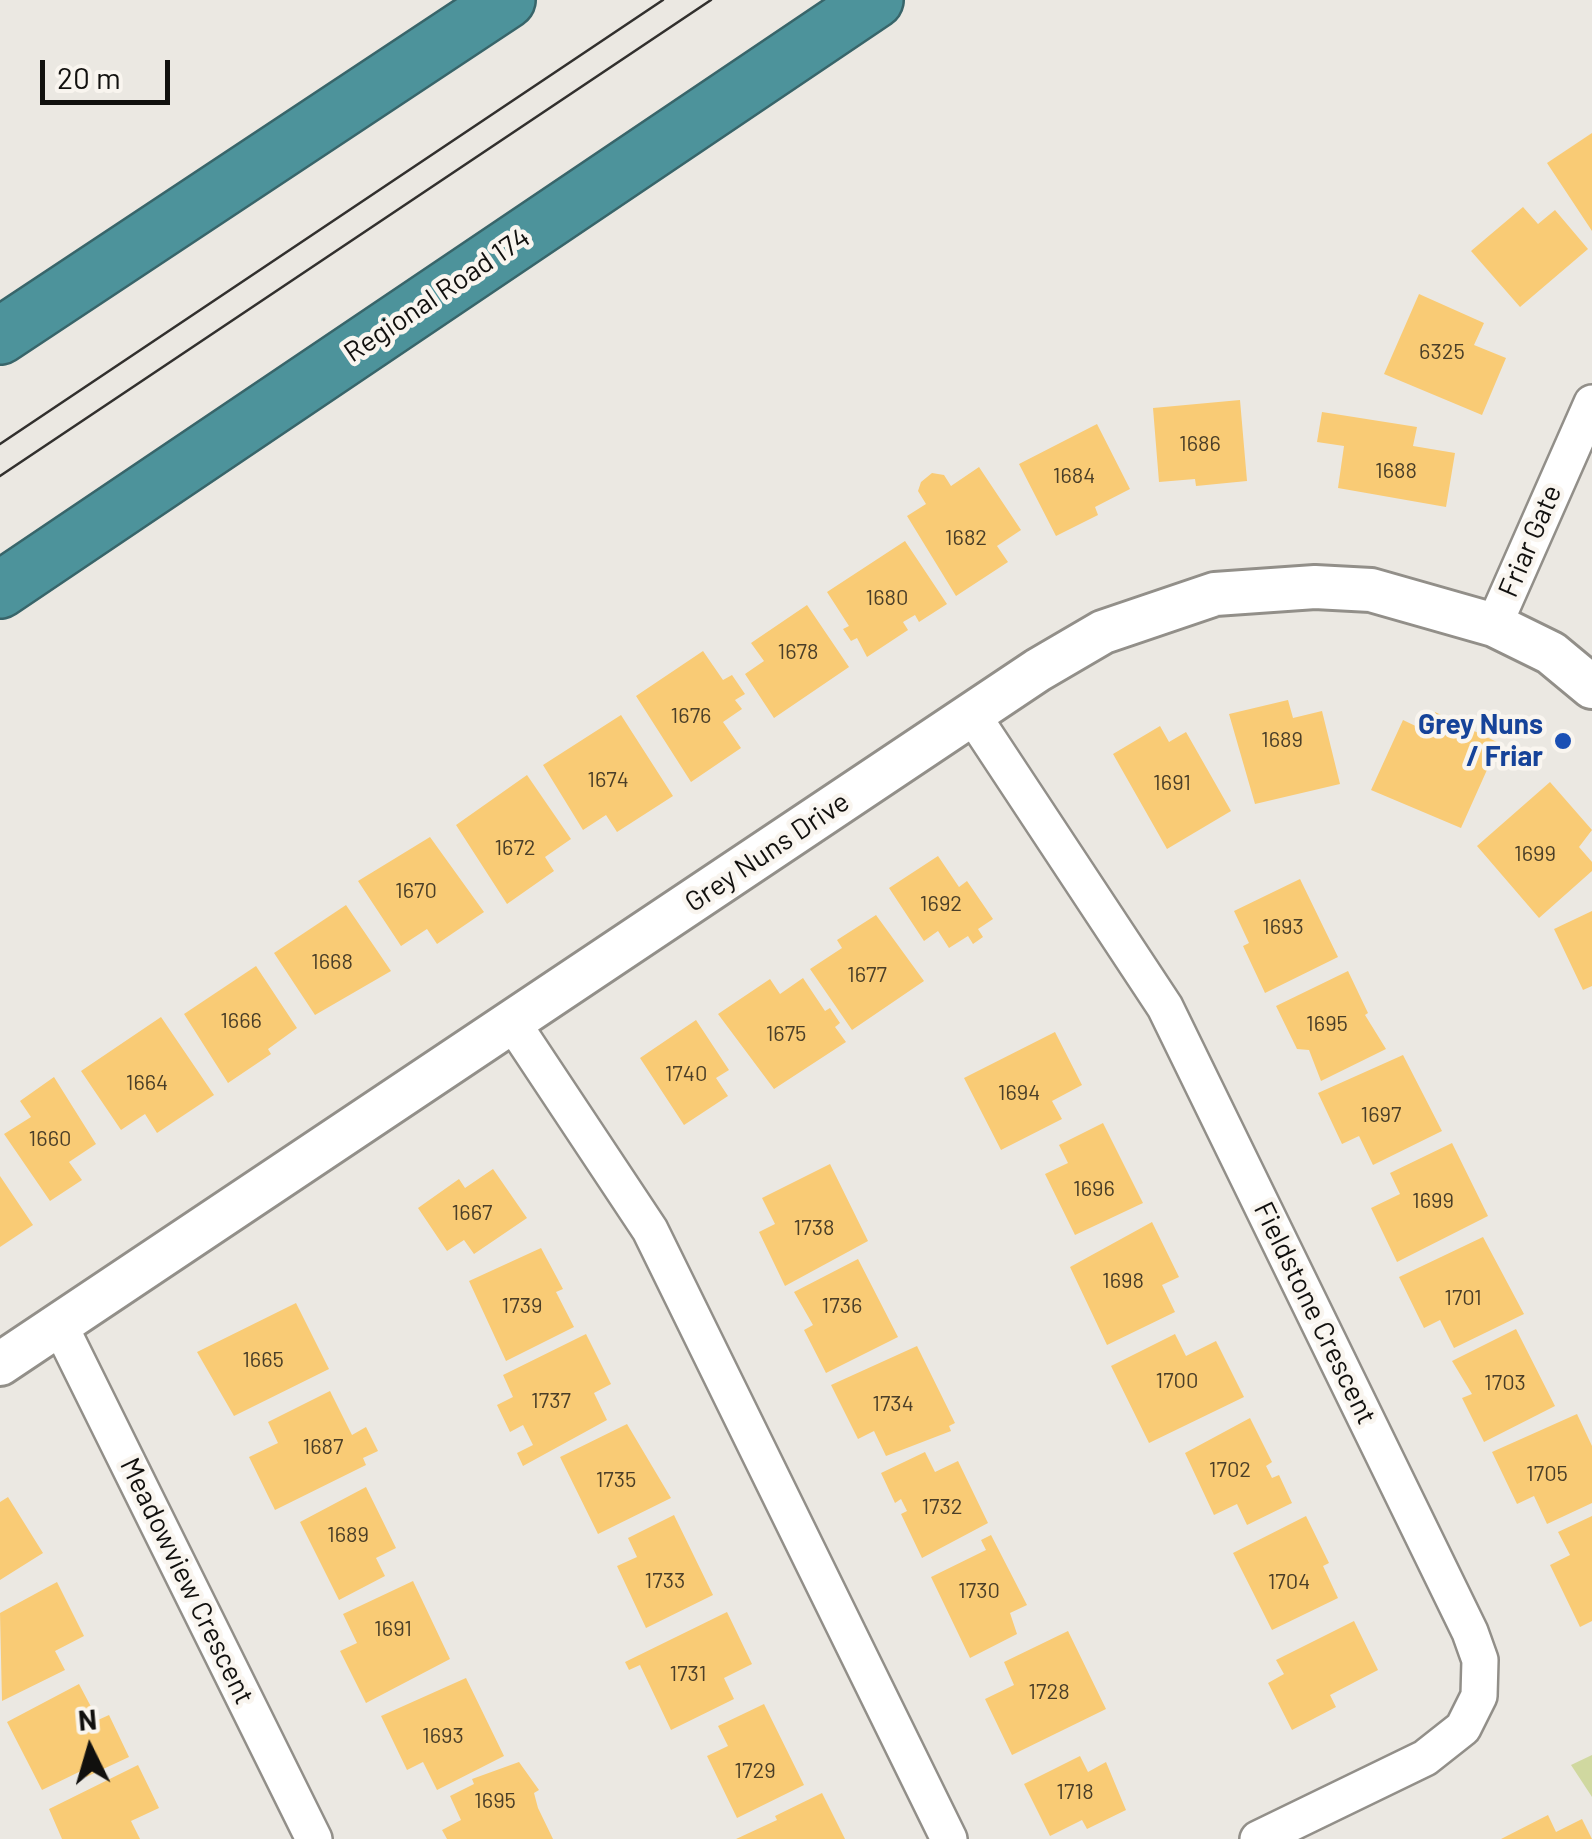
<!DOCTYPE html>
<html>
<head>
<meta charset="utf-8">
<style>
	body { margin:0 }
	#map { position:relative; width:1592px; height:1839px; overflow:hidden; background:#ebe8e2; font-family:Barlow,sans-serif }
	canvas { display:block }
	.north { position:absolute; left:40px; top:1699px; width:100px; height:100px; -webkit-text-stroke:8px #f9f5ef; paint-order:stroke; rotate:355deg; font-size:28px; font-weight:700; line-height:40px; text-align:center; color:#11100e }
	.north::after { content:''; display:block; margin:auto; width:35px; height:45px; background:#11100e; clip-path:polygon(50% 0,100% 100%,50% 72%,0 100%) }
	.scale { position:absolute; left:40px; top:60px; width:130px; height:45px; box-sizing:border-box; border:5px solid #11100e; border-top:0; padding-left:12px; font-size:30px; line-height:35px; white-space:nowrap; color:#11100e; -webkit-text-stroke:8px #f9f5ef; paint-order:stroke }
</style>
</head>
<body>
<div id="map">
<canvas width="1592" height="1839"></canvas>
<div class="north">N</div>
<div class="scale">20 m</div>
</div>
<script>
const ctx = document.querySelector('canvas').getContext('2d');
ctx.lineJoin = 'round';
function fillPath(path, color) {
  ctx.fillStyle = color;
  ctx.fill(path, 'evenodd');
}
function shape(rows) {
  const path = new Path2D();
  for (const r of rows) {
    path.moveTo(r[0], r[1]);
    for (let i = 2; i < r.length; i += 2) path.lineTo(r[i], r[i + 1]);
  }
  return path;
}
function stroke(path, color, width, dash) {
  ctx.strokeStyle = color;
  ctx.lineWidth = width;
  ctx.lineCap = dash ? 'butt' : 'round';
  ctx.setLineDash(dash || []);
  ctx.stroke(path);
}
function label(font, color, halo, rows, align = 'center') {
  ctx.font = font + ' Barlow,sans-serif';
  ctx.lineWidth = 9;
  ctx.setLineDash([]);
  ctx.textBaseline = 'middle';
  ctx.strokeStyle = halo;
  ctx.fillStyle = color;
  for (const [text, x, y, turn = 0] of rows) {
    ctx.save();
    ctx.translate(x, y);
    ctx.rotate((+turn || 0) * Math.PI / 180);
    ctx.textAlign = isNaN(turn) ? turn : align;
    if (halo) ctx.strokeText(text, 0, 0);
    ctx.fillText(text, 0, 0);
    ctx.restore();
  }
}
const green = shape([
	[1592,1755,1592,1797,1571,1765]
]);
const building = shape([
	[1592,133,1592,231,1547,163],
	[1523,207,1538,224,1555,210,1588,249,1520,307,1471,251],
	[1419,294,1484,323,1474,345,1506,358,1482,415,1384,374],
	[1240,400,1247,481,1196,486,1195,479,1159,482,1153,408],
	[1322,412,1417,427,1413,446,1455,453,1446,507,1338,488,1344,446,1317,442],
	[1097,424,1130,489,1095,507,1098,515,1056,536,1019,464],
	[979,467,1021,530,997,546,1008,562,956,596,907,516,926,504,918,491,921,482,932,473,944,475,951,486],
	[905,541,947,604,919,622,915,615,903,622,908,630,867,657,857,638,851,641,843,629,849,626,827,592],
	[807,605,849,667,774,718,745,674,764,661,751,643],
	[703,651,723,680,732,675,745,694,735,700,742,709,723,722,741,748,691,782,636,696],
	[1288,700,1293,718,1322,711,1340,784,1255,804,1229,714],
	[1435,712,1499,743,1461,828,1371,790,1403,720,1426,731],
	[621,715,673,796,617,832,606,815,583,830,543,765],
	[1160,726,1169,742,1186,732,1231,811,1167,849,1113,754],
	[527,775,571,839,545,857,554,871,507,904,456,825],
	[1550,782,1592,830,1579,847,1592,862,1592,871,1539,918,1477,846],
	[430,837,484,912,437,944,427,929,401,946,358,881],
	[938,856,959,887,967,881,993,919,978,929,983,937,973,944,968,936,949,948,938,931,924,941,889,888],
	[1300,879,1338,957,1265,993,1243,946,1249,943,1234,911],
	[346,905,391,971,315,1015,274,953],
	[1592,911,1592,986,1583,990,1554,929],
	[876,915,924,981,852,1030,810,969,842,948,837,940],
	[256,966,297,1028,268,1049,271,1054,228,1083,184,1014],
	[1348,971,1368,1013,1365,1015,1386,1049,1321,1081,1309,1050,1297,1049,1276,1006],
	[803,978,825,1011,830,1008,840,1023,835,1027,846,1042,774,1089,718,1014,770,979,780,994],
	[161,1017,214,1095,157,1133,145,1114,121,1130,81,1071],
	[696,1020,729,1070,716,1078,728,1096,684,1125,640,1058],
	[1055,1032,1082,1085,1052,1101,1062,1119,1001,1150,964,1078],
	[1403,1055,1442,1131,1373,1165,1359,1136,1342,1144,1318,1093],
	[54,1077,96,1144,69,1162,82,1180,50,1201,4,1134,31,1117,20,1101],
	[1103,1123,1143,1203,1075,1235,1045,1174,1068,1163,1059,1145],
	[1452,1143,1488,1216,1397,1262,1371,1208,1400,1194,1390,1173],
	[830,1164,868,1241,785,1286,759,1232,775,1224,762,1198],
	[493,1169,527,1218,474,1254,464,1240,447,1251,418,1208,459,1179,465,1188],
	[0,1176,33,1225,0,1247],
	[1152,1222,1179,1277,1162,1285,1175,1312,1107,1345,1070,1267],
	[1483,1237,1524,1314,1454,1348,1440,1320,1424,1328,1399,1277],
	[541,1248,563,1289,556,1292,574,1327,506,1361,469,1281],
	[858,1259,898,1337,826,1373,804,1330,813,1325,794,1292],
	[296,1303,329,1369,234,1416,197,1352],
	[1516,1329,1555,1406,1484,1442,1462,1398,1472,1394,1452,1361],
	[586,1334,611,1384,594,1393,607,1420,523,1466,517,1453,533,1445,523,1425,510,1432,497,1405,513,1397,503,1375],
	[1175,1334,1186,1356,1216,1341,1244,1397,1149,1443,1111,1366],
	[917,1346,955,1423,949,1426,951,1431,886,1456,874,1431,858,1439,831,1385],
	[330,1391,352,1435,366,1427,378,1451,363,1458,366,1465,275,1510,249,1457,278,1443,268,1422],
	[1577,1414,1592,1446,1592,1503,1547,1524,1534,1496,1517,1504,1492,1452],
	[1250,1418,1272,1462,1266,1466,1272,1478,1279,1475,1292,1503,1247,1525,1237,1504,1214,1515,1185,1453],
	[627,1424,671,1498,598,1534,560,1457],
	[925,1452,935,1472,958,1461,988,1523,922,1558,901,1514,907,1511,901,1499,895,1503,881,1473],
	[366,1487,396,1548,376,1558,385,1576,339,1600,300,1522],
	[8,1497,43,1553,0,1580,0,1502],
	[674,1515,713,1595,646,1628,617,1566,637,1557,628,1538],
	[1306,1516,1329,1563,1323,1566,1338,1598,1272,1630,1233,1553],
	[1592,1516,1592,1621,1580,1627,1550,1565,1570,1555,1558,1532],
	[991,1535,1027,1605,1010,1613,1017,1634,970,1658,931,1577,986,1550,981,1540],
	[413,1581,450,1659,366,1703,340,1651,357,1643,343,1614],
	[57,1582,84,1636,55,1651,65,1670,2,1701,0,1613],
	[727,1612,752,1664,724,1678,734,1699,671,1730,640,1665,629,1670,625,1662],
	[1354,1621,1378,1670,1330,1695,1336,1707,1292,1730,1268,1683,1284,1674,1276,1660],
	[1068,1631,1106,1709,1012,1755,985,1699,1014,1685,1004,1662],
	[466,1678,504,1756,437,1790,423,1762,407,1770,381,1716],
	[79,1684,98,1720,109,1715,129,1757,86,1777,83,1770,42,1790,7,1722],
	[764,1704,804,1785,737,1818,707,1756,728,1746,718,1726],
	[1080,1756,1088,1772,1106,1762,1126,1810,1087,1829,1082,1820,1050,1836,1024,1784],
	[519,1762,539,1790,534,1793,538,1808,553,1839,447,1839,442,1830,461,1820,450,1796,474,1784,472,1779],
	[138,1765,159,1808,131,1821,140,1839,62,1839,49,1809],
	[822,1793,845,1839,736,1839,777,1820,775,1816],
	[1548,1815,1556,1832,1582,1819,1592,1839,1501,1839]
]);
const minor = shape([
	[1494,625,1592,403],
	[973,716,1165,1007,1470,1632,1480,1660,1479,1696,1463,1728,1425,1758,1258,1839],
	[512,1022,650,1230,949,1839],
	[59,1324,314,1839]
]);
const tertiary = shape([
	[0,1364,1038,670,1103,632,1215,594,1315,587,1371,590,1494,625,1551,653,1592,687]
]);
const motorway = shape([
	[0,336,507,0],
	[0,590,875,0]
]);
const tram = shape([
	[0,444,663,0],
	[0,476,711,0]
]);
const markers = [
	[1563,741,10,"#1a4fb4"]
];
const numberNames = [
	["6325",1442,352],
	["1686",1200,444],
	["1688",1396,471],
	["1684",1074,476],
	["1682",966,538],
	["1680",887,598],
	["1678",798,652],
	["1676",691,716],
	["1689",1282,740],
	["1674",608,780],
	["1691",1172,783],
	["1672",515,848],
	["1699",1535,854],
	["1670",416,891],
	["1692",941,904],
	["1693",1283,927],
	["1668",332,962],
	["1677",867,975],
	["1666",241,1021],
	["1695",1327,1024],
	["1675",786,1034],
	["1740",686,1074],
	["1664",147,1083],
	["1694",1019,1093],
	["1697",1381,1115],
	["1660",50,1139],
	["1696",1094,1189],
	["1699",1433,1201],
	["1667",472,1213],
	["1738",814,1228],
	["1698",1123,1281],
	["1701",1463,1298],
	["1739",522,1306],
	["1736",842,1306],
	["1665",263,1360],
	["1700",1177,1381],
	["1703",1505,1383],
	["1737",551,1401],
	["1734",893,1404],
	["1687",323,1447],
	["1702",1230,1470],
	["1705",1547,1474],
	["1735",616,1480],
	["1732",942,1507],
	["1689",348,1535],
	["1733",665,1581],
	["1704",1289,1582],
	["1730",979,1591],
	["1691",393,1629],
	["1731",688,1674],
	["1728",1049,1692],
	["1693",443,1736],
	["1729",755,1771],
	["1718",1075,1792],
	["1695",495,1801]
];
const streetNames = [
	["Regional Road 174",437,295,-34],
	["Friar Gate",1530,541,-67],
	["Grey Nuns Drive",767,852,-34],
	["Fieldstone Crescent",1315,1313,64],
	["Meadowview Crescent",187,1581,64]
];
const transitNames = [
	["Grey Nuns",1543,725],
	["/ Friar",1543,757]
];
fillPath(green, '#d0d8a0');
fillPath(building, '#f9cb75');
stroke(minor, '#928f89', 40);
stroke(tertiary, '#928f89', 48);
stroke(motorway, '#38656a', 60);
stroke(minor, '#fff', 35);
stroke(tertiary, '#fff', 42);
stroke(motorway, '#4d939b', 55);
stroke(tram, '#32302e', 2.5);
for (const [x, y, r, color] of markers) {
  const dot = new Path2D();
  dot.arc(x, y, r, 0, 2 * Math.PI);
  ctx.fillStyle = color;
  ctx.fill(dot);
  stroke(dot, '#f9f5ef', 4);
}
label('22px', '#4b3f28', null, numberNames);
label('28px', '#11100e', '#f9f5ef', streetNames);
label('bold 28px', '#164399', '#f9f5ef', transitNames, 'right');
</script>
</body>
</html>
